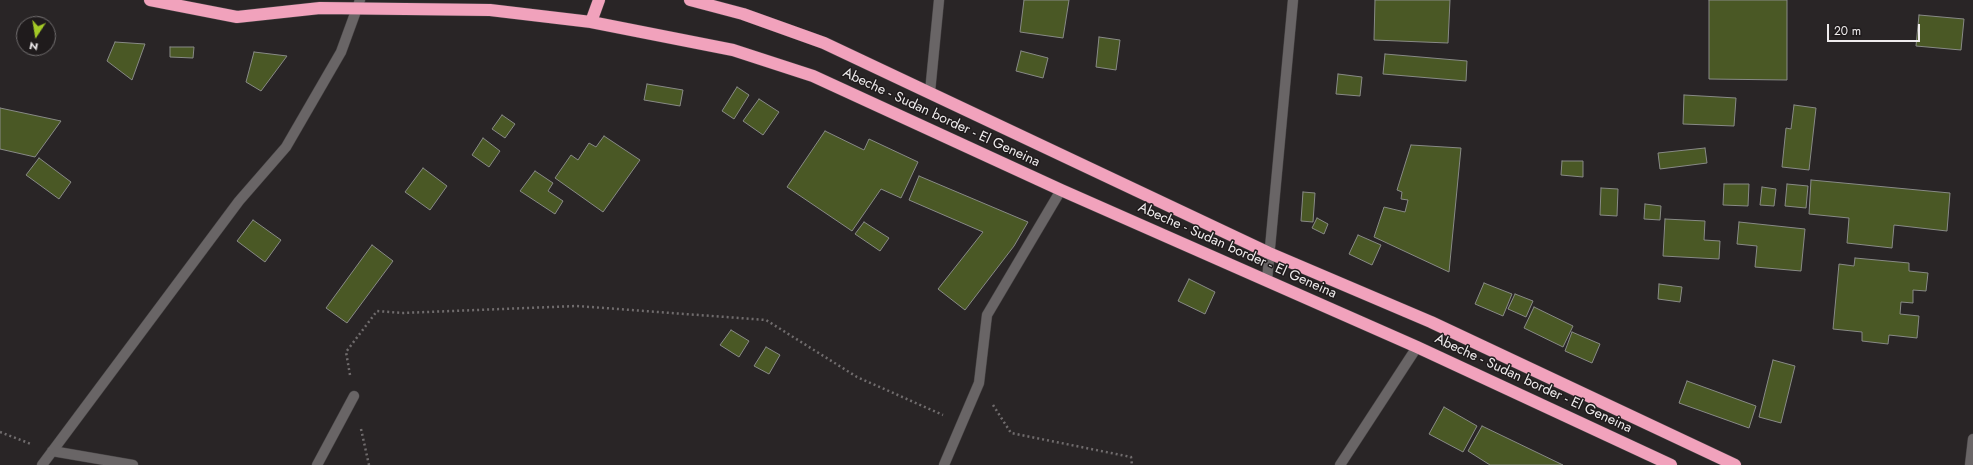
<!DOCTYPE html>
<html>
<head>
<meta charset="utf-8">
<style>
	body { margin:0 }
	#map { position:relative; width:1973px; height:465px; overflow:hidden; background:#292526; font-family:Jost,sans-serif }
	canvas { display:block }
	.north { position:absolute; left:16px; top:16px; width:40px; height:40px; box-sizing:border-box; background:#1f1b1c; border:1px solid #726f70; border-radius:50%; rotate:192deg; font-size:11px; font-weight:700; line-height:16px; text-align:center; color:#efeced }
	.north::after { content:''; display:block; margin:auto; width:14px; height:18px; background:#a3c926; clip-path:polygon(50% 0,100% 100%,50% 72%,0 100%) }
	.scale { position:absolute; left:1827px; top:24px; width:93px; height:18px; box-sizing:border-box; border:2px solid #efeced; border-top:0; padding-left:5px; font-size:12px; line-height:14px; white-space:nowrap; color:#efeced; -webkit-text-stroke:3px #1f1b1c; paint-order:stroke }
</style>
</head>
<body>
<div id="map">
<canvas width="1973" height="465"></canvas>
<div class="north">N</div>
<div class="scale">20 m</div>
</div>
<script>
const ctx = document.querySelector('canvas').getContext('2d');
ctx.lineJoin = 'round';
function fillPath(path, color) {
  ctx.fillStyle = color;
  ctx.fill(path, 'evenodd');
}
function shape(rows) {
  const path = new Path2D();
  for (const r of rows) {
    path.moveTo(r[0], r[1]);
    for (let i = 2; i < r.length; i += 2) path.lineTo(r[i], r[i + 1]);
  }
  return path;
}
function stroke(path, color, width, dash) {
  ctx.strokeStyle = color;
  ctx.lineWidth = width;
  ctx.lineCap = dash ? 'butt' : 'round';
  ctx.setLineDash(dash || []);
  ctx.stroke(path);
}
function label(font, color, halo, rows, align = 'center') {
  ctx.font = font + ' Jost,sans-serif';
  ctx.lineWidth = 3;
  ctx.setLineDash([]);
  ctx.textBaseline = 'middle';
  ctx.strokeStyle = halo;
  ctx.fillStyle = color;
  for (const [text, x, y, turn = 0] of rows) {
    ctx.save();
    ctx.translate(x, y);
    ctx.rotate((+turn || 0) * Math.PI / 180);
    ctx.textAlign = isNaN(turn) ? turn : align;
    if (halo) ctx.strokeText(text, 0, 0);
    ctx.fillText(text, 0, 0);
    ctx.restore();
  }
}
const building = shape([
	[1024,0,1069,0,1063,38,1020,32,1024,0],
	[1375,0,1450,0,1448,43,1374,40,1375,0],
	[1709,0,1787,0,1787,80,1709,79,1709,0],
	[1919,15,1964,19,1961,50,1916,46,1919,15],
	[1099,37,1120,40,1116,70,1096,67,1099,37],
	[115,42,145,44,132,80,107,61,115,42],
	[170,47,194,47,193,58,170,57,170,47],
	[1021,51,1048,58,1043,78,1016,71,1021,51],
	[254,52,287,56,261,91,246,82,254,52],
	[1385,54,1467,61,1466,81,1383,74,1385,54],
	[1338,74,1362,77,1360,96,1336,94,1338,74],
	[647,84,683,90,680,106,644,100,647,84],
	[737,87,749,95,734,119,722,111,737,87],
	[1684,95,1736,98,1734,126,1683,124,1684,95],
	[759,99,779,112,763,135,743,121,759,99],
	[1794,105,1816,108,1809,170,1782,167,1786,128,1791,129,1794,105],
	[0,108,61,121,35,157,0,149,0,108],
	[502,115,515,124,505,138,492,129,502,115],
	[825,131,864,150,869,139,918,162,901,198,881,189,852,231,787,187,825,131],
	[604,136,640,160,603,212,555,178,571,155,578,160,589,143,596,147,604,136],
	[483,138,500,151,489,167,472,155,483,138],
	[1411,145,1461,148,1449,272,1374,237,1384,207,1405,212,1408,200,1401,199,1402,192,1397,190,1411,145],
	[1705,148,1707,163,1660,169,1658,153,1705,148],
	[39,158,71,182,59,199,26,175,39,158],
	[1562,161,1583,161,1583,177,1561,175,1562,161],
	[423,168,447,186,430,210,405,192,423,168],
	[535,171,553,183,548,191,563,201,555,214,520,191,535,171],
	[919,176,1028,222,1014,246,965,310,938,289,983,232,909,200,919,176],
	[1811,180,1950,193,1947,231,1894,225,1892,248,1847,243,1849,218,1809,214,1811,180],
	[1724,184,1749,184,1748,206,1723,205,1724,184],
	[1787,184,1808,186,1806,208,1785,206,1787,184],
	[1762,187,1776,189,1774,206,1760,205,1762,187],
	[1601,188,1618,189,1617,216,1600,215,1601,188],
	[1303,192,1315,193,1313,222,1301,221,1303,192],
	[1645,204,1661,206,1660,220,1644,219,1645,204],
	[1317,218,1328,224,1324,234,1312,228,1317,218],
	[1665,219,1705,221,1704,240,1720,241,1719,259,1663,256,1665,219],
	[253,220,281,240,265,262,237,241,253,220],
	[864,222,889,238,880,251,855,234,864,222],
	[1739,222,1805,229,1801,271,1755,267,1757,246,1737,244,1739,222],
	[1358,235,1381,245,1372,265,1349,254,1358,235],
	[372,245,393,261,347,323,326,308,372,245],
	[1855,258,1909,263,1909,271,1928,273,1926,291,1913,290,1913,303,1901,302,1900,314,1919,316,1917,338,1889,335,1888,344,1862,341,1862,332,1833,329,1839,264,1854,266,1855,258],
	[1189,279,1215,292,1205,314,1178,301,1189,279],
	[1484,283,1512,294,1503,316,1475,304,1484,283],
	[1659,284,1682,287,1680,302,1658,299,1659,284],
	[1515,294,1533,301,1526,317,1508,309,1515,294],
	[1534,307,1573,326,1563,347,1524,328,1534,307],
	[731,330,749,341,739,357,720,345,731,330],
	[1572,332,1600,344,1592,363,1565,351,1572,332],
	[766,347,780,355,769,374,754,366,766,347],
	[1773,360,1795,366,1781,423,1759,417,1773,360],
	[1687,381,1756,406,1749,428,1679,403,1687,381],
	[1444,407,1477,426,1463,452,1429,434,1444,407],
	[1482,426,1563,465,1490,465,1468,451,1482,426]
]);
const path = shape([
	[350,375,346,352,377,311,402,313,577,306,766,320,857,377,943,415],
	[993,405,1011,433,1131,457,1132,465],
	[361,429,369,465],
	[0,432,31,444]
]);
const street = shape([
	[930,92,939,0],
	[1267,280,1293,0],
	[52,451,133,465],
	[42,465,239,201,286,147,341,52,360,0],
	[317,465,354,396],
	[944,465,979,383,987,315,1061,190],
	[1340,465,1417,347],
	[1970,465,1973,439]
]);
const highway = shape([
	[150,0,237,17,320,8,490,10,591,22,733,50,813,76,1061,190,1417,347,1671,465],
	[690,0,743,14,824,43,1269,253,1431,322,1735,465],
	[591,22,599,0]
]);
const streetNames = [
	["Abeche - Sudan border - El Geneina",941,118,25],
	["Abeche - Sudan border - El Geneina",1237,251,24],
	["Abeche - Sudan border - El Geneina",1533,384,25]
];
fillPath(building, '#4a5825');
stroke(building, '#888a86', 1);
stroke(street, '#464344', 11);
stroke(highway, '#464344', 13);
stroke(path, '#706c6d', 2.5, [2, 3]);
stroke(street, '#696566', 10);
stroke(highway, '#f1a2bc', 12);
label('14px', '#efeced', '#1f1b1c', streetNames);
</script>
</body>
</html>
